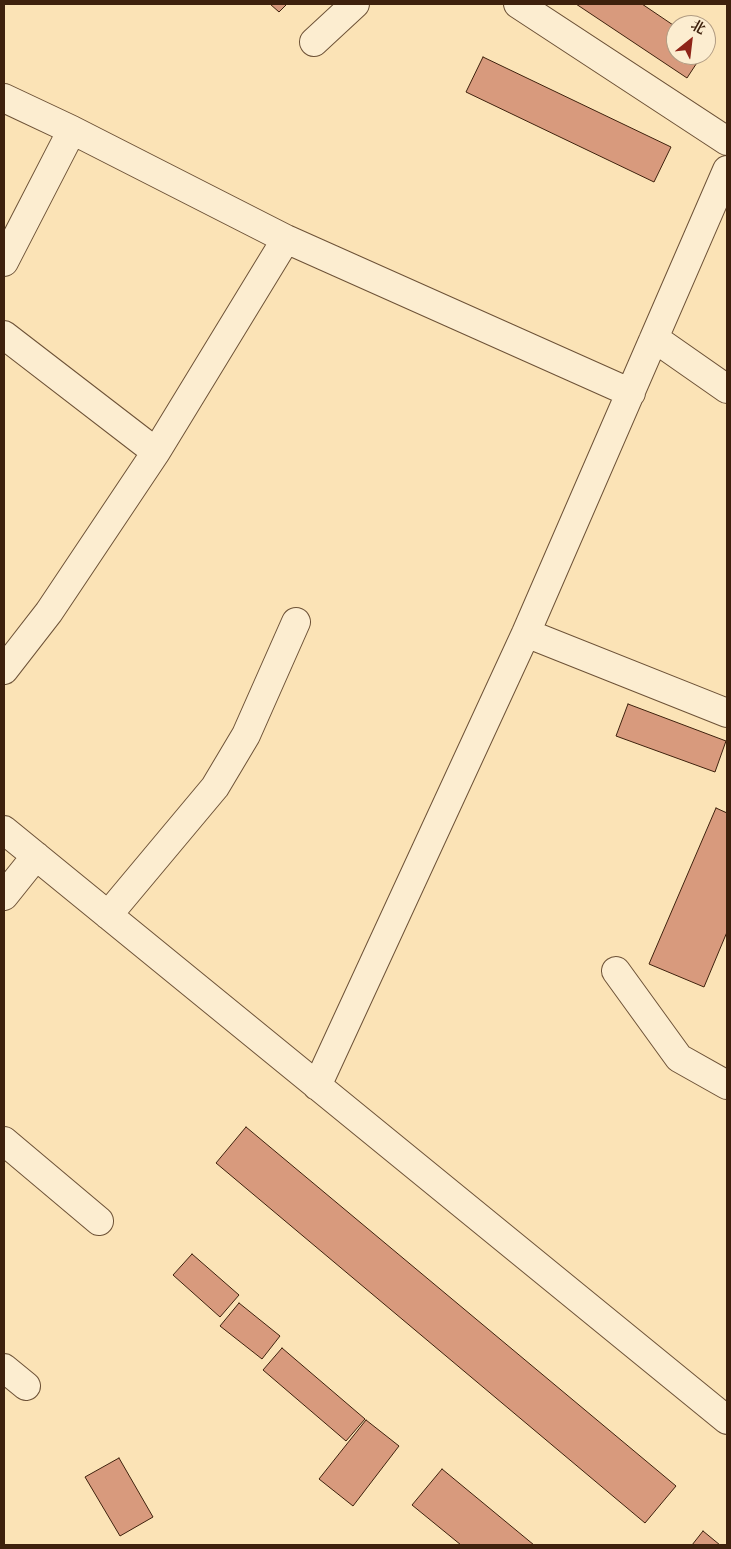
<!DOCTYPE html>
<html>
<head>
<meta charset="utf-8">
<style>
	body { margin:0 }
	#map { position:relative; width:731px; height:1549px; overflow:hidden; background:#fbe3b6; font-family:Cardo,"Noto Serif SC",serif }
	canvas { display:block }
	.frame { position:absolute; inset:0; border:5px solid #3e210d; pointer-events:none }
	.north { position:absolute; left:666px; top:15px; width:50px; height:50px; box-sizing:border-box; background:#fcedd0; border:1px solid #b09b82; border-radius:50%; rotate:29deg; font-size:14px; font-weight:700; line-height:20px; text-align:center; color:#3e210d }
	.north::after { content:''; display:block; margin:auto; width:18px; height:22px; background:#8f2418; clip-path:polygon(50% 0,100% 100%,50% 72%,0 100%) }
</style>
</head>
<body>
<div id="map">
<canvas width="731" height="1549"></canvas>
<div class="frame"></div>
<div class="north">北</div>
</div>
<script>
const ctx = document.querySelector('canvas').getContext('2d');
ctx.lineJoin = 'round';
function fillPath(path, color) {
  ctx.fillStyle = color;
  ctx.fill(path, 'evenodd');
}
function shape(rows) {
  const path = new Path2D();
  for (const r of rows) {
    path.moveTo(r[0], r[1]);
    for (let i = 2; i < r.length; i += 2) path.lineTo(r[i], r[i + 1]);
  }
  return path;
}
function stroke(path, color, width, dash) {
  ctx.strokeStyle = color;
  ctx.lineWidth = width;
  ctx.lineCap = dash ? 'butt' : 'round';
  ctx.setLineDash(dash || []);
  ctx.stroke(path);
}
const building = shape([
	[270,4,287,4,279,12,270,4],
	[576,4,642,4,676,27,676,55,702,55,687,78,576,4],
	[483,57,671,147,654,182,466,92,483,57],
	[628,704,726,741,715,772,616,736,628,704],
	[716,808,727,813,727,932,704,987,649,964,716,808],
	[246,1127,676,1486,645,1523,216,1163,246,1127],
	[192,1254,239,1295,220,1317,173,1275,192,1254],
	[239,1303,280,1336,262,1359,220,1326,239,1303],
	[282,1348,365,1419,346,1441,263,1370,282,1348],
	[366,1420,399,1446,353,1506,319,1479,366,1420],
	[119,1458,153,1517,120,1536,85,1477,119,1458],
	[442,1469,534,1545,461,1545,412,1505,442,1469],
	[703,1531,720,1545,692,1545,703,1531]
]);
const minor = shape([
	[518,4,727,141],
	[314,42,355,4],
	[4,98,72,130,286,239,631,393],
	[4,262,72,130],
	[4,335,156,452],
	[654,338,727,389],
	[526,633,727,713],
	[4,670,49,612,156,452,286,239],
	[4,830,727,1420],
	[4,896,36,856],
	[108,915,215,787,246,735,296,622],
	[616,971,679,1058,727,1085],
	[317,1086,526,633,727,170],
	[4,1141,99,1221],
	[4,1368,26,1386]
]);
fillPath(building, '#d89a7d');
stroke(building, '#3e210d', 1);
stroke(minor, '#6d5237', 30);
stroke(minor, '#fcedd0', 28);
</script>
</body>
</html>
